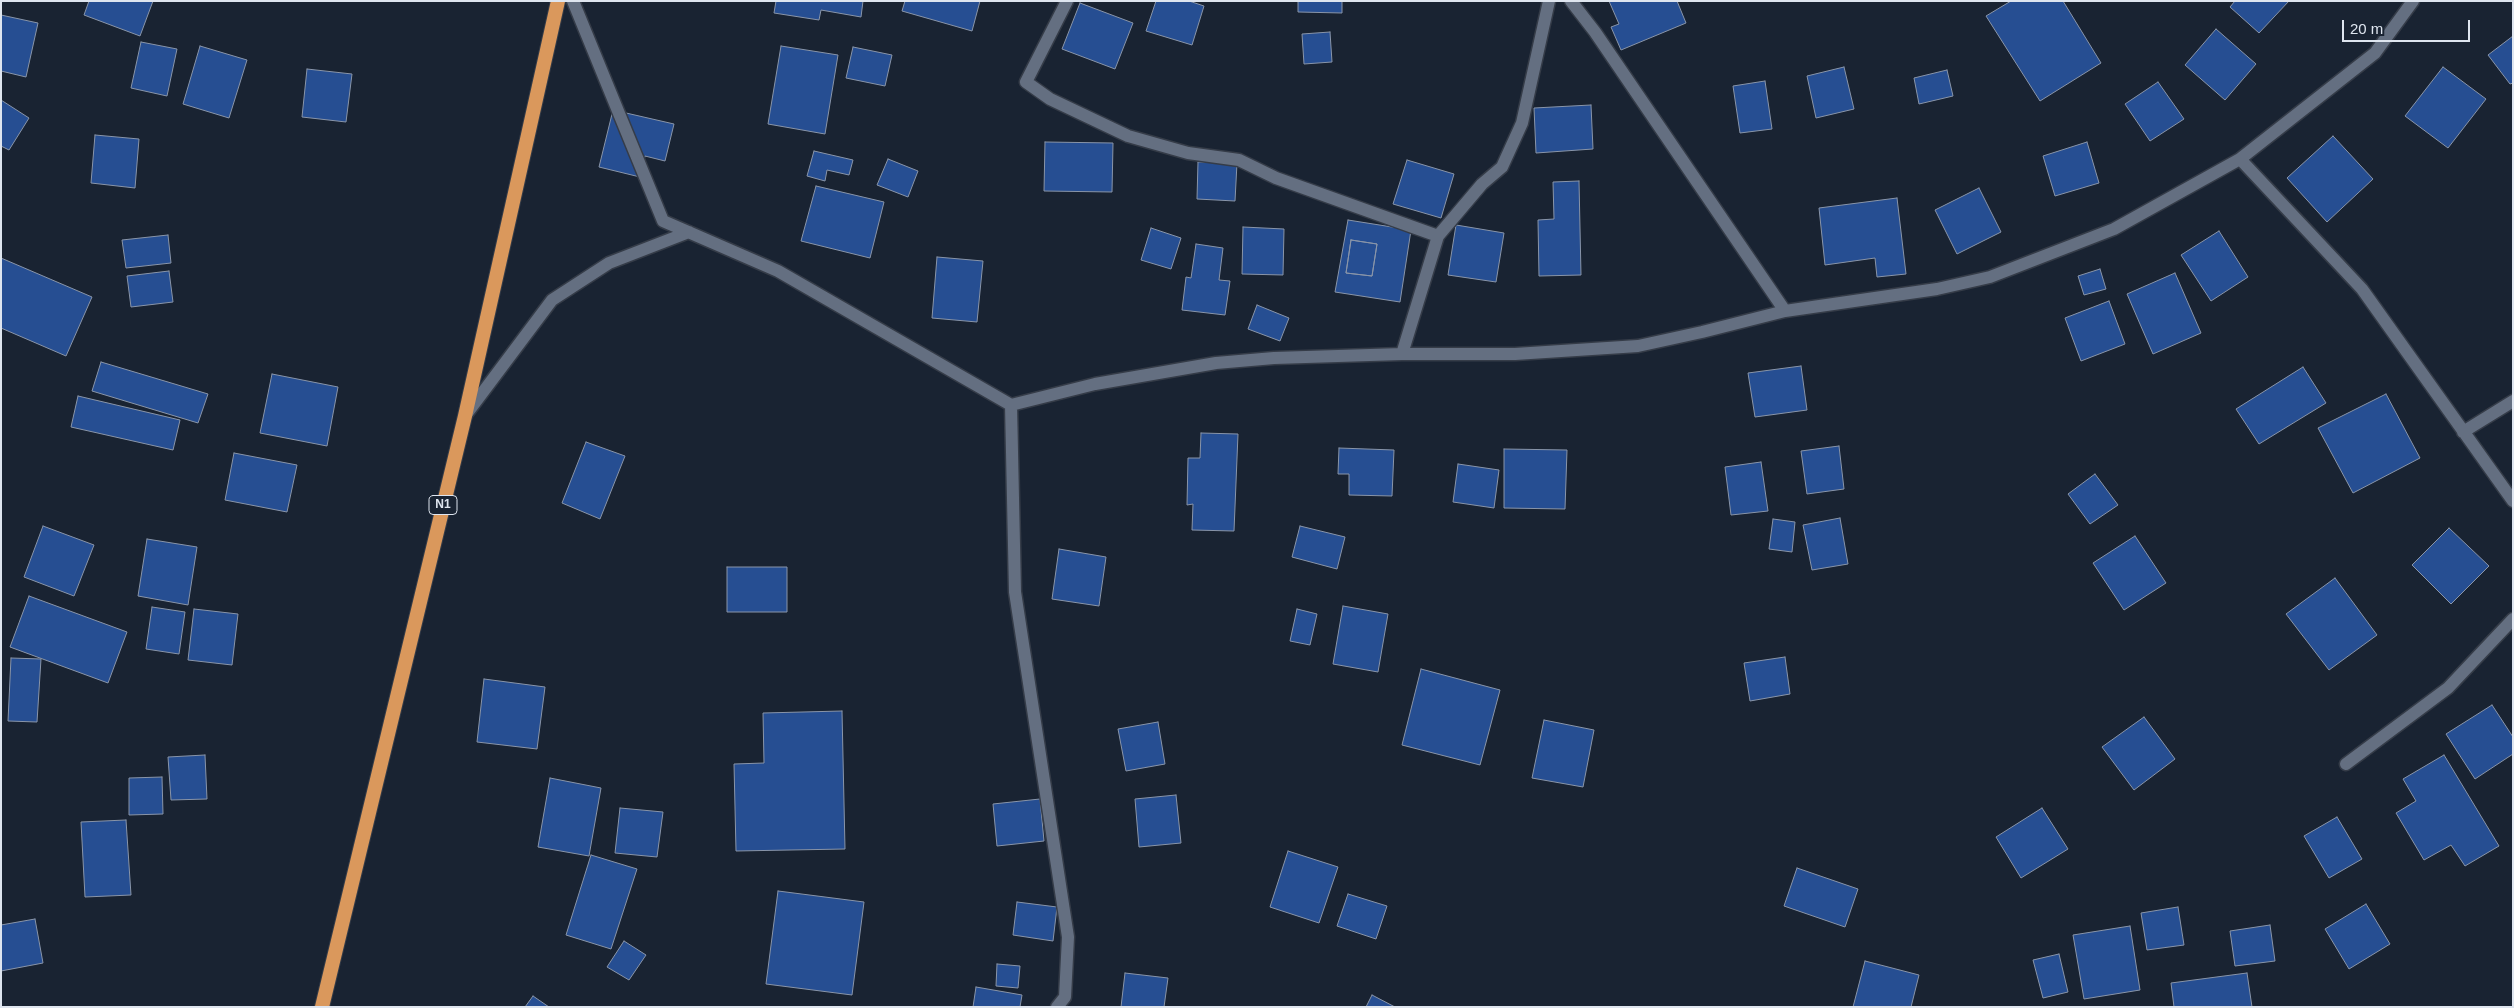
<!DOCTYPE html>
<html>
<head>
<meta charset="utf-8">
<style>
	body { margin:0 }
	#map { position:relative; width:2514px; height:1008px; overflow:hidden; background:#192332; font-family:Helvetica,sans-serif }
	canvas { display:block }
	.frame { position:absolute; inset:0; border:2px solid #dee5ef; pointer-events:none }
	.scale { position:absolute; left:2342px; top:20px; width:128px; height:22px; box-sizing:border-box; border:2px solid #dee5ef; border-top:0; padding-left:6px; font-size:15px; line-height:18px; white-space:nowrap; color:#dee5ef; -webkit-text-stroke:4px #192332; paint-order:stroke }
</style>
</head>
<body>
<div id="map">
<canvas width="2514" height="1008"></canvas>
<div class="frame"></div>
<div class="scale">20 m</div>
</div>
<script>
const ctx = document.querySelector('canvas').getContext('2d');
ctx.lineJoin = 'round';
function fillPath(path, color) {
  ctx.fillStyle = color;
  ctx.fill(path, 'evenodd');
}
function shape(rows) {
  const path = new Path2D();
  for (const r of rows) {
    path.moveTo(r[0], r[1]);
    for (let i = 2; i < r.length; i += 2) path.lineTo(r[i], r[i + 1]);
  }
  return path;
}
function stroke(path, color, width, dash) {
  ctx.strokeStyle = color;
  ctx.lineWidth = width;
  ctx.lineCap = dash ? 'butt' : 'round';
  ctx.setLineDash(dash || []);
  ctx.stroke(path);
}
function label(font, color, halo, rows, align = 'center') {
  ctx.font = font + ' Helvetica,sans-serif';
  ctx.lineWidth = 4.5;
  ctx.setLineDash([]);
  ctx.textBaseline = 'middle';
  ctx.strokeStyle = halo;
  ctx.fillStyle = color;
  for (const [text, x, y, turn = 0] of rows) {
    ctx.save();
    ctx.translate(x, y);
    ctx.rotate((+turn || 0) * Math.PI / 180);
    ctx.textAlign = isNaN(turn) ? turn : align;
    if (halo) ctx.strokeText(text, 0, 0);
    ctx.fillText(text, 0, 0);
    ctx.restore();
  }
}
const building = shape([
	[89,1,153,1,140,36,84,15,89,1],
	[776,1,863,1,861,17,821,10,819,20,774,13,776,1],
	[905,1,980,1,972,31,902,11,905,1],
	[1156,1,1189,1,1204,6,1192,45,1146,31,1156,1],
	[1298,1,1342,1,1342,13,1298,12,1298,1],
	[1609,1,1677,1,1686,23,1621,50,1611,27,1619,24,1609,1],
	[2011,1,2063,1,2101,63,2040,101,1986,16,2011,1],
	[2235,1,2289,1,2259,33,2230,7,2235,1],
	[1080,3,1133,23,1115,69,1062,49,1080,3],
	[1,15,38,23,26,77,1,71,1,15],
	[2216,29,2256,64,2225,100,2185,65,2216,29],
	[1330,32,1332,62,1304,64,1302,34,1330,32],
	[2513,36,2513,83,2510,84,2488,55,2513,36],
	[141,42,177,49,167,96,131,88,141,42],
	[200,46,247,60,229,118,183,104,200,46],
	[781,46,838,55,825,134,768,124,781,46],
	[853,47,892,55,885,86,846,78,853,47],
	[1844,67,1854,109,1816,118,1807,76,1844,67],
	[2443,67,2486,99,2448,148,2405,116,2443,67],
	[307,69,352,74,346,122,302,117,307,69],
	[1947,70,1953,96,1919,104,1914,78,1947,70],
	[1765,81,1772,129,1740,133,1733,86,1765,81],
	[2158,82,2184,119,2150,141,2125,104,2158,82],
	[1,100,29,118,9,150,1,146,1,100],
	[1591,105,1593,149,1536,153,1534,108,1591,105],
	[613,110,674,124,665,161,645,156,640,177,599,167,613,110],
	[95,135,139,139,135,188,91,183,95,135],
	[2333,136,2373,179,2327,222,2287,178,2333,136],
	[1045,142,1113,143,1112,192,1044,191,1045,142],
	[2087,142,2099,183,2055,196,2043,156,2087,142],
	[814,151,853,160,849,175,827,170,825,181,807,176,814,151],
	[888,159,918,171,908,197,877,185,888,159],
	[1407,160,1454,174,1441,218,1393,204,1407,160],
	[1198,162,1237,163,1235,201,1197,199,1198,162],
	[1579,181,1581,275,1539,276,1538,220,1554,219,1553,182,1579,181],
	[816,186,884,202,870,258,801,241,816,186],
	[1979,188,2001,232,1957,254,1935,210,1979,188],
	[1897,198,1906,274,1877,277,1875,258,1825,265,1819,208,1897,198],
	[1348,220,1411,230,1400,302,1335,292,1348,220],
	[1351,240,1377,244,1372,276,1346,273,1351,240],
	[1456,225,1504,233,1496,282,1448,275,1456,225],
	[1243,227,1284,229,1283,275,1242,274,1243,227],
	[1151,228,1181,238,1171,269,1141,260,1151,228],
	[2219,231,2248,277,2211,301,2181,255,2219,231],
	[168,235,171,263,126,268,122,240,168,235],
	[1351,240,1377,244,1372,276,1346,273,1351,240],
	[1196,244,1223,248,1219,280,1230,281,1225,315,1182,310,1186,277,1191,278,1196,244],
	[937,257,983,261,977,322,932,318,937,257],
	[1,258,92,297,66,356,1,328,1,258],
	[2100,269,2106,289,2084,295,2078,276,2100,269],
	[169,271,173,302,131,307,127,276,169,271],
	[2175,273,2201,333,2153,354,2127,294,2175,273],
	[2109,301,2125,344,2081,361,2065,318,2109,301],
	[1257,305,1289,318,1280,341,1248,329,1257,305],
	[101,362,208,394,198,423,92,391,101,362],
	[1801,366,1807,410,1755,417,1748,373,1801,366],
	[2303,367,2326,403,2259,444,2236,409,2303,367],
	[272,374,338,387,327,446,260,433,272,374],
	[2386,394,2420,458,2353,493,2318,428,2386,394],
	[78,396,180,420,173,450,71,427,78,396],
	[1201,433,1238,434,1234,531,1192,530,1193,504,1187,505,1188,458,1200,458,1201,433],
	[586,442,625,456,600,519,562,503,586,442],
	[1839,446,1844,489,1807,494,1801,451,1839,446],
	[1339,448,1394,450,1392,496,1349,495,1349,474,1338,474,1339,448],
	[1504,449,1567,450,1565,509,1504,508,1504,449],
	[234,453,297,465,287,512,225,500,234,453],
	[1761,462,1768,511,1731,515,1725,467,1761,462],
	[1458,464,1499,470,1494,508,1453,502,1458,464],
	[2095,474,2118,505,2090,524,2068,494,2095,474],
	[1840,518,1848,564,1812,570,1803,525,1840,518],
	[1773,519,1795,522,1792,552,1769,549,1773,519],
	[43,526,94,545,74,596,24,577,43,526],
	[1300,526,1345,537,1337,569,1292,557,1300,526],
	[2449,528,2489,566,2451,604,2412,565,2449,528],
	[2135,536,2166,583,2124,610,2093,563,2135,536],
	[147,539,197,547,188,605,138,596,147,539],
	[1059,549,1106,557,1099,606,1052,599,1059,549],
	[727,567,787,567,787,612,727,612,727,567],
	[2335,578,2377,635,2329,670,2286,614,2335,578],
	[29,596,127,632,108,683,10,647,29,596],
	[1343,606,1388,614,1378,672,1333,664,1343,606],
	[152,607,185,612,179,654,146,649,152,607],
	[194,609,238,614,232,665,188,660,194,609],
	[1297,609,1317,614,1310,645,1290,641,1297,609],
	[1785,657,1790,694,1750,701,1744,663,1785,657],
	[11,658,41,659,37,722,8,721,11,658],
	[1421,669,1500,690,1480,765,1402,745,1421,669],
	[484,679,545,687,537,749,477,742,484,679],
	[2492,705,2513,737,2513,754,2475,779,2446,734,2492,705],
	[842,711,845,849,736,851,734,764,764,763,763,713,842,711],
	[2144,717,2175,759,2134,790,2102,747,2144,717],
	[1544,720,1594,730,1583,787,1532,778,1544,720],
	[1158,722,1165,764,1126,771,1118,729,1158,722],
	[205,755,207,799,171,800,168,757,205,755],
	[2444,755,2499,846,2465,866,2451,845,2424,860,2396,813,2416,801,2403,779,2444,755],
	[162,777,163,814,129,815,129,778,162,777],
	[550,778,601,788,589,856,538,847,550,778],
	[1176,795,1181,843,1139,847,1135,799,1176,795],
	[1040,799,1044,841,997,846,993,804,1040,799],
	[620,808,663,812,657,857,615,853,620,808],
	[2042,808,2068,849,2021,878,1996,837,2042,808],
	[2337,817,2362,859,2329,878,2304,836,2337,817],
	[126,820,131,895,85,897,81,822,126,820],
	[1288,851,1338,867,1319,923,1270,907,1288,851],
	[591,855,637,869,611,949,566,935,591,855],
	[1797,868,1858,889,1845,927,1784,906,1797,868],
	[778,891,864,902,852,995,766,984,778,891],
	[1348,894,1387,906,1376,939,1337,926,1348,894],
	[1017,902,1057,907,1053,941,1013,935,1017,902],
	[2366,904,2390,944,2349,969,2325,929,2366,904],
	[2178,907,2184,945,2147,950,2141,913,2178,907],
	[35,919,43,963,1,971,1,925,35,919],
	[2270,925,2275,961,2235,966,2230,931,2270,925],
	[2130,926,2140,990,2084,999,2073,935,2130,926],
	[624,941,646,955,629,980,607,967,624,941],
	[2059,954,2068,992,2043,998,2033,960,2059,954],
	[1865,961,1919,975,1911,1007,1853,1007,1865,961],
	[997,964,1020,966,1018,988,996,986,997,964],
	[1125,973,1168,978,1164,1007,1121,1007,1125,973],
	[2247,973,2252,1007,2174,1007,2171,983,2247,973],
	[976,987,1022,995,1020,1007,973,1007,976,987],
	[1372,995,1395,1007,1366,1007,1372,995],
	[533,996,549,1007,525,1007,533,996]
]);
const minor = shape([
	[573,1,663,221,778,271,1011,405,1095,384,1216,363,1274,358,1402,354,1515,354,1638,346,1702,332,1785,311,1937,289,1990,277,2114,229,2240,159,2375,53,2413,1],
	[1067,1,1026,82,1050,99,1128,136,1188,153,1239,160,1276,178,1438,236,1482,184,1502,167,1522,123,1549,1],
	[1571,1,1595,32,1785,311],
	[2240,159,2362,289,2513,501],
	[1402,354,1438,236],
	[1011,405,1015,592,1068,937,1065,997,1057,1007],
	[465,416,552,300,609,263,689,232],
	[2463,432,2513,401],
	[2346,764,2448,688,2513,619]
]);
const trunk = shape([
	[322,1007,465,416,558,1]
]);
const shields = [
	[443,505,28]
];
const shieldNames = [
	["N1",443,505]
];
fillPath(building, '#264e92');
stroke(building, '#8995a9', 1);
stroke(minor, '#353c48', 15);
stroke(trunk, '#353c48', 16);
stroke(minor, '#646f81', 12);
stroke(trunk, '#da985c', 14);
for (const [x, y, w] of shields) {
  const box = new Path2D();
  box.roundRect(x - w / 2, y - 9.5, w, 19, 4);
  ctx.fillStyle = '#192332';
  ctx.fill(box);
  stroke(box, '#dee5ef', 1);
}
label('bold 12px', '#dee5ef', null, shieldNames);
</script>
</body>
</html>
